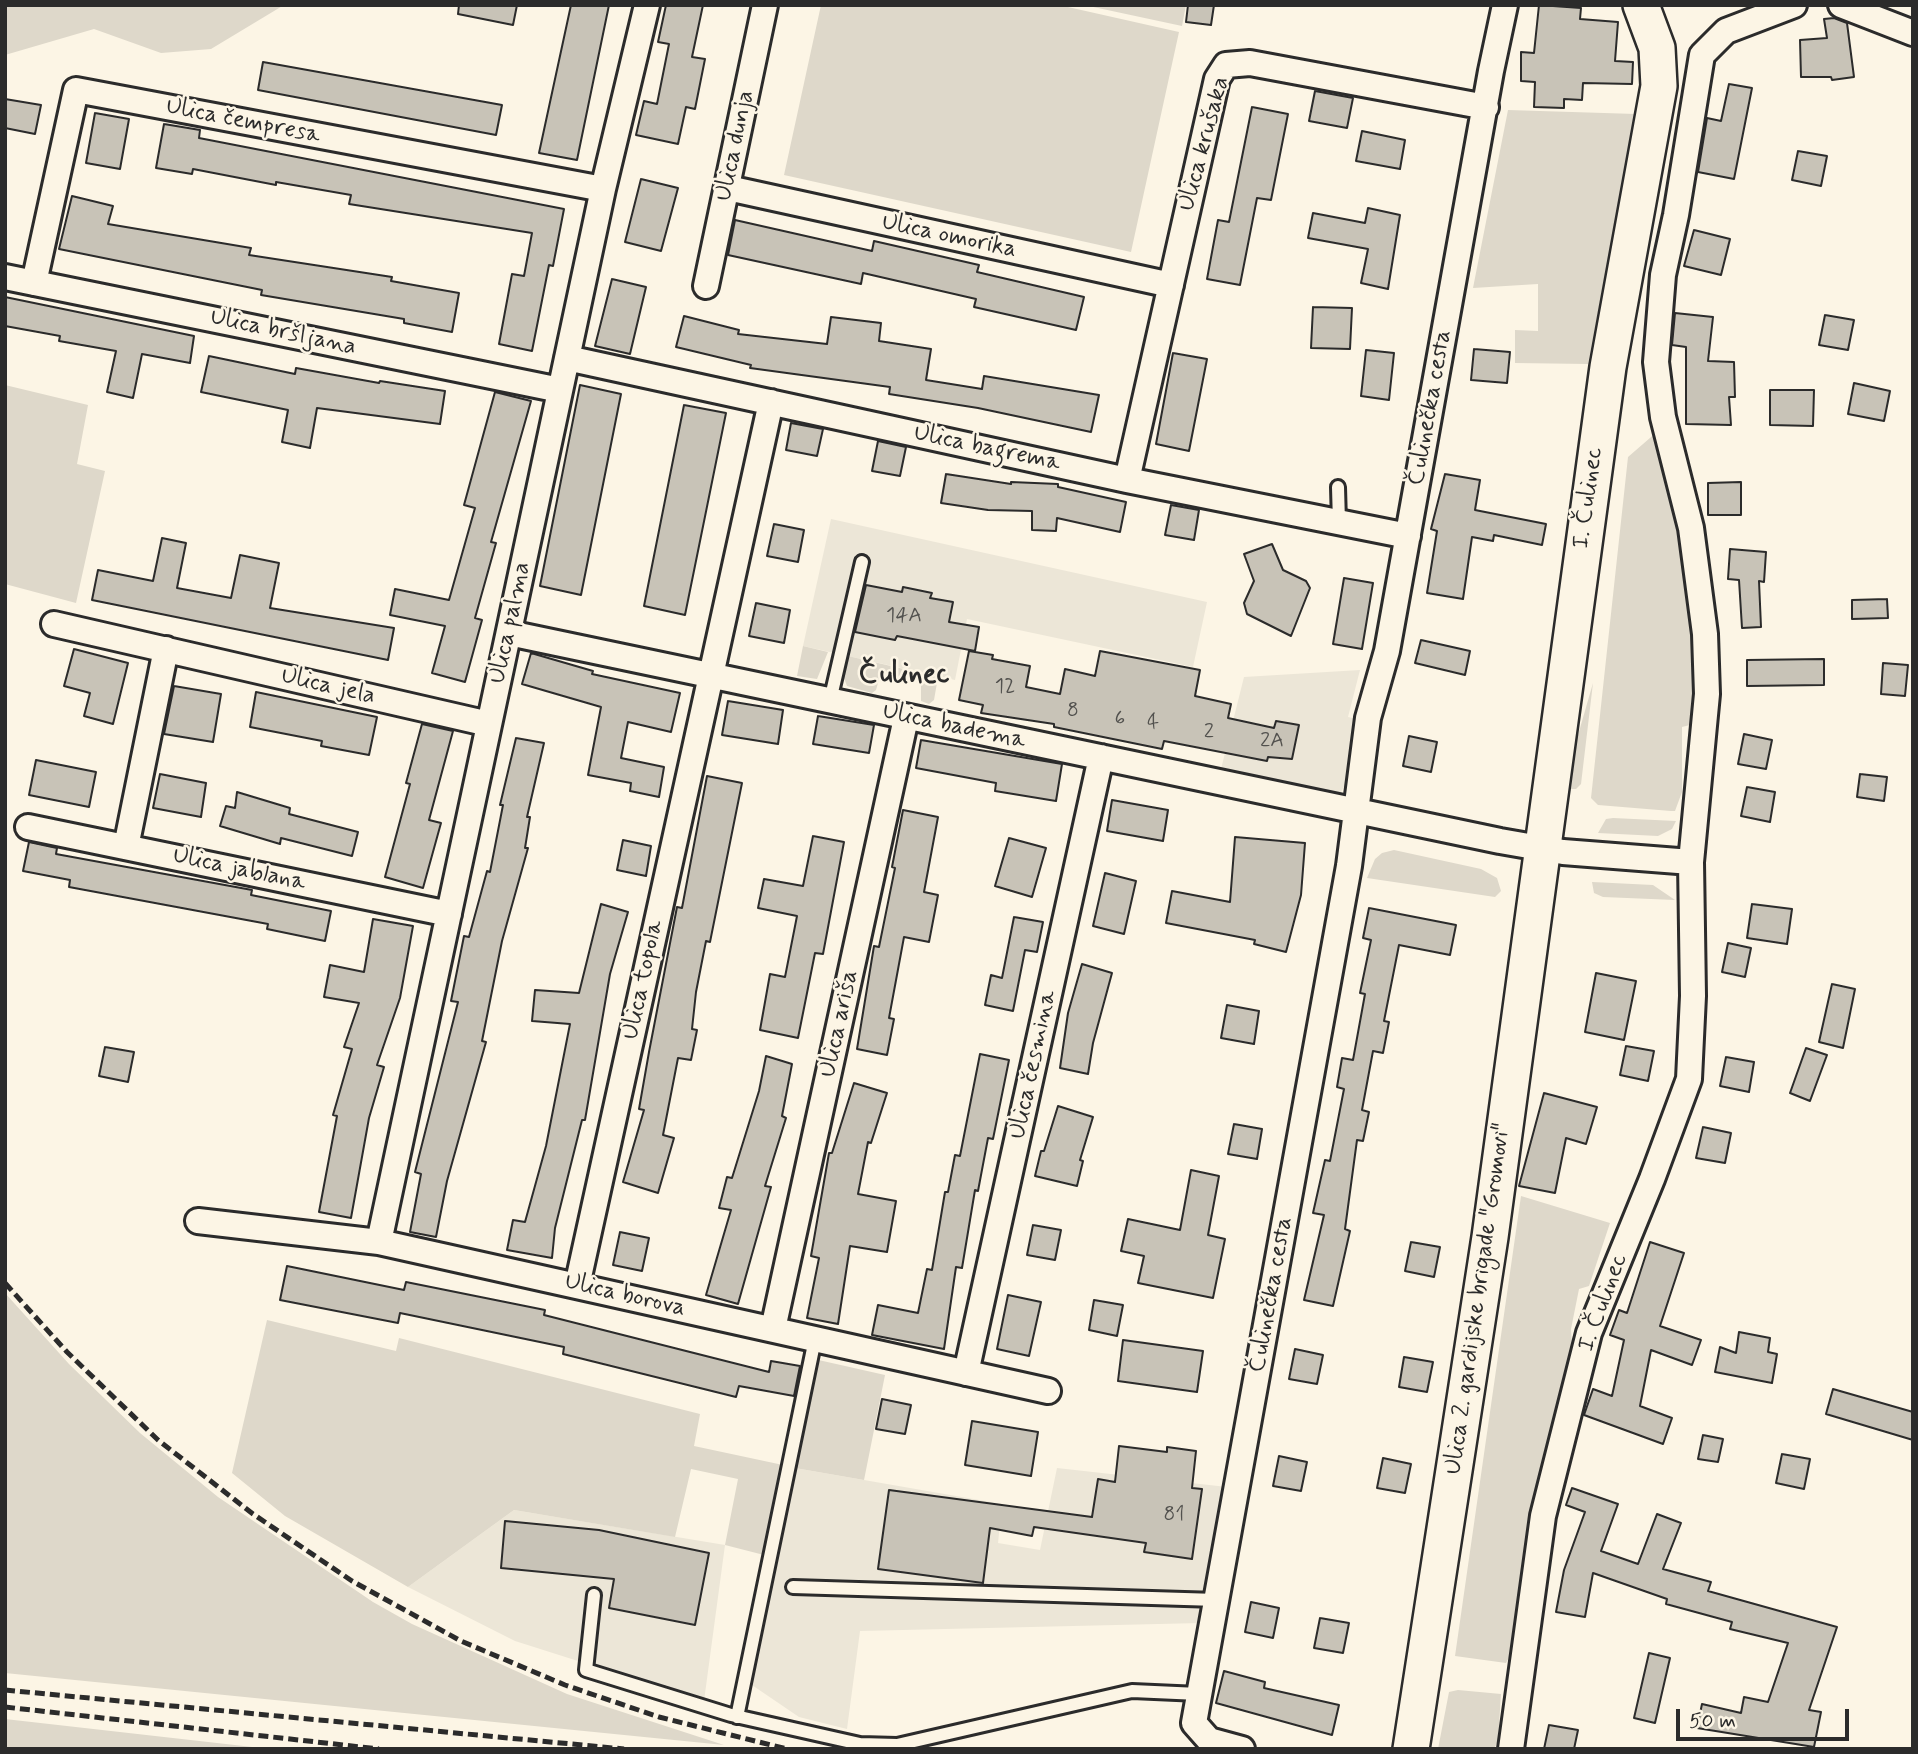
<!DOCTYPE html>
<html>
<head>
<meta charset="utf-8">
<style>
	body { margin:0 }
	#map { position:relative; width:1918px; height:1754px; overflow:hidden; background:#fcf5e5; font-family:Mynerve,sans-serif }
	canvas { display:block }
	.frame { position:absolute; inset:0; border:7px solid #2b2b2b; pointer-events:none }
	.scale { position:absolute; left:1676px; top:1709px; width:173px; height:32px; box-sizing:border-box; border:4px solid #2b2b2b; border-top:0; padding-left:9px; font-size:21px; line-height:24px; white-space:nowrap; color:#2b2b2b; -webkit-text-stroke:5px #fcf5e5; paint-order:stroke }
</style>
</head>
<body>
<div id="map">
<canvas width="1918" height="1754"></canvas>
<div class="frame"></div>
<div class="scale">50 m</div>
</div>
<script>
const ctx = document.querySelector('canvas').getContext('2d');
ctx.lineJoin = 'round';
function fillPath(path, color) {
  ctx.fillStyle = color;
  ctx.fill(path, 'evenodd');
}
function shape(rows) {
  const path = new Path2D();
  for (const r of rows) {
    path.moveTo(r[0], r[1]);
    for (let i = 2; i < r.length; i += 2) path.lineTo(r[i], r[i + 1]);
  }
  return path;
}
function stroke(path, color, width, dash) {
  ctx.strokeStyle = color;
  ctx.lineWidth = width;
  ctx.lineCap = dash ? 'butt' : 'round';
  ctx.setLineDash(dash || []);
  ctx.stroke(path);
}
function label(font, color, halo, rows, align = 'center') {
  ctx.font = font + ' Mynerve,sans-serif';
  ctx.lineWidth = 5;
  ctx.setLineDash([]);
  ctx.textBaseline = 'middle';
  ctx.strokeStyle = halo;
  ctx.fillStyle = color;
  for (const [text, x, y, turn = 0] of rows) {
    ctx.save();
    ctx.translate(x, y);
    ctx.rotate((+turn || 0) * Math.PI / 180);
    ctx.textAlign = isNaN(turn) ? turn : align;
    if (halo) ctx.strokeText(text, 0, 0);
    ctx.fillText(text, 0, 0);
    ctx.restore();
  }
}
const built = shape([
	[831,519,1207,602,1193,667,967,619,955,680,803,646],
	[1360,670,1348,717,1357,719,1346,783,1341,792,1334,796,1220,773,1244,677],
	[795,1468,1002,1504,998,1543,1040,1550,1057,1468,1227,1487,1201,1623,860,1631,847,1729,799,1717,749,1683],
	[514,1510,725,1545,704,1701,515,1641,408,1587]
]);
const green = shape([
	[5,5,284,5,211,49,161,53,94,29,5,55],
	[821,5,1059,5,1179,32,1131,252,784,175],
	[1084,5,1186,5,1182,26],
	[1508,110,1636,114,1588,364,1515,363,1515,330,1538,331,1538,284,1473,288],
	[5,385,88,405,77,464,105,471,76,603,5,584],
	[1658,431,1693,585,1695,655,1690,725,1682,727,1682,792,1675,811,1671,811,1598,805,1591,798,1628,457],
	[803,646,828,652,817,679,797,676],
	[848,656,938,677,934,700,929,704,921,701,921,683,880,676,876,690,872,693,847,686,844,678],
	[1593,683,1581,784,1576,789,1571,789,1576,742],
	[1613,818,1676,821,1672,829,1658,836,1598,833,1606,819],
	[1394,850,1481,869,1497,878,1501,891,1495,897,1367,878,1375,859,1382,853],
	[1592,882,1653,885,1675,900,1603,897,1594,893],
	[1521,1196,1610,1223,1589,1286,1579,1289,1571,1329,1573,1363,1513,1650,1506,1663,1455,1656],
	[5,1293,69,1364,140,1433,218,1497,373,1602,412,1624,567,1694,724,1745,5,1673],
	[267,1320,396,1351,399,1338,700,1414,694,1446,783,1465,764,1555,725,1545,738,1479,691,1469,675,1537,514,1510,408,1587,285,1516,232,1473],
	[814,1359,885,1375,864,1480,795,1468],
	[1458,1690,1501,1694,1498,1741,1494,1749,1438,1749,1449,1692],
	[5,1719,270,1749,5,1749]
]);
const building = shape([
	[459,5,517,5,513,25,458,14,459,5],
	[571,5,609,5,577,160,539,153,571,5],
	[666,5,703,5,692,57,705,59,695,109,686,107,678,144,636,135,644,101,657,104,669,44,658,42,666,5],
	[1188,5,1214,5,1211,25,1186,22,1188,5],
	[1539,5,1581,8,1580,19,1618,22,1615,61,1633,62,1632,84,1583,83,1582,100,1564,99,1564,108,1534,107,1535,82,1521,81,1521,52,1534,53,1539,5],
	[1834,18,1847,23,1854,77,1832,80,1831,77,1801,77,1800,40,1827,38,1824,19,1834,18],
	[263,62,502,105,496,135,258,90,263,62],
	[1729,84,1752,88,1734,179,1698,172,1707,118,1721,121,1729,84],
	[1315,91,1353,98,1347,128,1309,121,1315,91],
	[5,99,41,105,35,134,5,128,5,99],
	[1252,107,1288,114,1271,200,1257,198,1240,285,1207,279,1218,220,1229,222,1252,107],
	[95,113,129,119,120,169,86,163,95,113],
	[164,124,200,130,199,138,564,209,553,266,549,265,532,351,499,344,512,274,524,276,532,233,349,204,351,195,276,182,276,185,193,169,192,174,156,168,164,124],
	[1362,131,1405,140,1400,169,1356,161,1362,131],
	[1798,151,1827,156,1821,186,1792,180,1798,151],
	[641,179,678,188,661,251,625,242,641,179],
	[72,196,113,206,108,224,251,248,249,255,392,277,391,281,459,293,452,332,404,323,404,319,261,295,262,290,59,249,72,196],
	[1368,208,1400,215,1388,289,1361,283,1368,249,1308,238,1313,213,1365,223,1368,208],
	[735,220,872,251,874,241,979,265,977,272,1084,297,1076,330,974,307,976,299,863,273,861,284,728,255,735,220],
	[1694,230,1730,239,1721,275,1684,266,1694,230],
	[612,279,646,287,630,354,595,346,612,279],
	[5,297,194,336,190,363,142,354,133,398,107,392,116,351,59,341,60,336,5,326,5,297],
	[1313,307,1352,308,1350,349,1311,348,1313,307],
	[1675,313,1713,317,1708,361,1734,362,1735,397,1729,397,1731,425,1686,424,1686,347,1672,345,1675,313],
	[1825,315,1854,320,1848,350,1819,345,1825,315],
	[684,316,739,330,738,334,827,344,831,317,881,323,879,341,931,349,926,380,982,389,984,376,1099,395,1091,432,978,408,889,394,890,387,750,368,751,365,676,347,684,316],
	[1474,349,1510,352,1507,383,1471,380,1474,349],
	[1366,350,1394,353,1389,400,1361,396,1366,350],
	[1173,353,1207,359,1189,451,1156,444,1173,353],
	[209,356,295,374,296,368,379,383,380,381,445,391,440,424,317,408,310,448,282,442,288,410,201,392,209,356],
	[1854,383,1890,391,1884,421,1848,414,1854,383],
	[580,385,621,394,581,595,540,586,580,385],
	[1770,390,1814,390,1813,426,1770,425,1770,390],
	[495,392,531,401,491,542,496,543,475,618,482,620,465,682,432,673,445,626,390,615,395,589,449,600,475,508,464,505,495,392],
	[684,405,726,413,685,615,644,606,684,405],
	[791,423,823,429,817,456,786,450,791,423],
	[878,441,906,447,900,476,872,471,878,441],
	[946,474,1011,484,1011,482,1058,484,1058,487,1126,502,1120,532,1057,518,1056,531,1032,530,1032,511,988,510,941,503,946,474],
	[1445,474,1480,480,1475,510,1546,524,1542,545,1494,535,1493,541,1472,537,1463,599,1427,593,1437,531,1431,529,1445,474],
	[1741,482,1741,515,1708,515,1708,483,1741,482],
	[1171,505,1199,510,1194,540,1165,535,1171,505],
	[774,524,804,530,798,562,767,556,774,524],
	[162,538,186,543,177,588,231,598,240,555,279,563,270,608,394,628,388,660,92,600,98,570,153,581,162,538],
	[1272,544,1283,570,1306,581,1310,588,1291,636,1247,614,1244,603,1254,581,1244,554,1272,544],
	[1730,549,1766,552,1764,582,1759,581,1761,627,1742,628,1739,580,1728,579,1730,549],
	[1344,578,1373,583,1362,649,1333,644,1344,578],
	[866,585,902,592,903,587,932,593,930,598,953,602,949,622,979,627,975,651,897,636,895,640,855,632,866,585],
	[1887,599,1888,618,1852,619,1852,600,1887,599],
	[756,603,790,610,784,643,749,636,756,603],
	[1421,640,1470,651,1465,675,1415,663,1421,640],
	[74,649,128,663,113,724,84,716,90,693,64,686,74,649],
	[969,651,993,655,992,659,1030,666,1026,687,1060,694,1065,669,1095,676,1100,651,1200,670,1195,696,1231,704,1228,718,1274,728,1276,721,1299,725,1292,759,1268,757,1267,761,1164,741,1162,749,1054,727,1054,724,981,713,983,705,959,700,969,651],
	[531,653,593,671,592,674,680,693,671,732,628,722,621,758,664,767,659,797,630,791,631,783,588,775,601,707,522,684,531,653],
	[1824,659,1824,685,1747,686,1747,660,1824,659],
	[1883,663,1908,665,1905,696,1881,694,1883,663],
	[174,686,221,694,213,742,164,734,174,686],
	[256,692,377,717,369,755,321,746,322,741,250,727,256,692],
	[728,701,783,710,778,744,722,735,728,701],
	[818,716,874,725,869,753,813,744,818,716],
	[422,724,453,731,429,820,441,823,423,888,385,877,410,784,406,783,422,724],
	[1744,734,1772,740,1766,769,1738,764,1744,734],
	[1409,736,1437,742,1431,772,1403,766,1409,736],
	[516,738,544,743,527,817,530,817,525,848,528,848,502,941,482,1041,486,1042,447,1181,436,1237,410,1232,421,1174,415,1172,458,1002,451,1001,464,936,469,937,487,871,490,872,503,805,500,805,516,738],
	[921,740,1062,764,1056,801,995,791,996,783,916,768,921,740],
	[36,760,96,772,89,807,29,795,36,760],
	[160,774,206,783,201,817,153,808,160,774],
	[1860,774,1887,777,1884,801,1857,797,1860,774],
	[707,776,742,783,710,942,706,941,696,992,692,1029,697,1030,691,1060,678,1058,663,1135,674,1138,658,1193,623,1182,644,1110,639,1109,649,1052,677,907,682,908,707,776],
	[1747,787,1775,792,1770,822,1741,816,1747,787],
	[237,792,290,808,289,814,358,832,352,856,281,838,280,844,220,826,226,806,235,808,237,792],
	[1112,800,1168,810,1163,841,1107,831,1112,800],
	[903,810,938,817,924,892,938,895,929,942,904,937,889,1018,894,1019,887,1055,857,1049,874,946,879,947,895,868,892,867,903,810],
	[813,836,844,842,823,954,815,953,798,1038,760,1030,770,974,785,977,797,916,758,908,764,879,803,886,813,836],
	[1235,837,1305,843,1301,895,1286,952,1254,944,1255,940,1166,923,1172,891,1230,902,1235,837],
	[1009,838,1046,848,1032,897,995,886,1009,838],
	[623,840,651,846,646,876,617,870,623,840],
	[29,842,57,848,56,854,252,890,251,895,331,911,325,941,267,929,268,924,69,887,70,880,23,871,29,842],
	[1105,873,1136,881,1124,934,1093,926,1105,873],
	[601,904,628,912,610,974,585,1120,582,1120,555,1228,552,1258,507,1250,513,1220,525,1222,546,1146,570,1024,532,1021,535,990,579,993,601,904],
	[1752,904,1792,909,1787,944,1747,938,1752,904],
	[1369,908,1456,925,1450,955,1399,945,1384,1021,1389,1022,1383,1053,1373,1051,1362,1110,1369,1112,1363,1141,1357,1140,1345,1229,1350,1231,1333,1306,1304,1300,1324,1215,1313,1213,1325,1160,1330,1161,1344,1089,1337,1087,1342,1058,1353,1060,1365,994,1360,993,1371,940,1363,938,1369,908],
	[1014,917,1043,922,1037,952,1025,950,1013,1011,985,1005,991,975,1002,978,1014,917],
	[373,919,413,926,400,998,377,1065,384,1067,369,1118,351,1218,319,1212,337,1116,333,1115,352,1049,344,1047,359,1003,324,997,330,965,364,972,373,919],
	[1728,943,1751,948,1745,977,1722,972,1728,943],
	[1082,964,1112,973,1093,1043,1088,1074,1060,1068,1068,1013,1082,964],
	[1596,973,1636,981,1624,1040,1585,1032,1596,973],
	[1832,984,1855,989,1843,1048,1819,1042,1832,984],
	[1227,1005,1259,1011,1254,1044,1221,1038,1227,1005],
	[1626,1046,1654,1051,1648,1081,1620,1075,1626,1046],
	[105,1047,134,1052,128,1082,99,1076,105,1047],
	[1806,1048,1827,1055,1810,1101,1790,1093,1806,1048],
	[980,1054,1009,1060,993,1139,988,1138,978,1191,975,1190,962,1268,956,1267,944,1349,872,1335,878,1305,918,1313,927,1269,932,1270,945,1192,948,1192,955,1155,960,1156,980,1054],
	[766,1056,792,1064,782,1116,786,1118,765,1186,771,1187,738,1304,706,1295,731,1210,719,1208,727,1177,732,1178,759,1091,766,1056],
	[1726,1057,1754,1062,1749,1092,1720,1086,1726,1057],
	[854,1083,887,1093,871,1143,868,1142,858,1194,896,1201,887,1252,850,1246,838,1324,807,1318,819,1258,811,1256,829,1153,832,1153,854,1083],
	[1544,1093,1597,1107,1586,1144,1566,1138,1555,1193,1519,1186,1544,1093],
	[1058,1106,1093,1117,1080,1160,1083,1161,1077,1186,1035,1176,1041,1151,1044,1151,1058,1106],
	[1234,1124,1262,1129,1257,1159,1228,1154,1234,1124],
	[1703,1127,1731,1133,1725,1163,1696,1158,1703,1127],
	[1191,1170,1219,1176,1208,1235,1225,1239,1213,1298,1138,1283,1144,1256,1121,1251,1128,1219,1180,1230,1191,1170],
	[1033,1225,1061,1230,1055,1260,1027,1255,1033,1225],
	[620,1232,649,1238,642,1271,613,1265,620,1232],
	[1411,1242,1440,1247,1434,1277,1405,1271,1411,1242],
	[1650,1242,1684,1253,1660,1326,1701,1340,1692,1365,1651,1350,1640,1406,1672,1418,1663,1444,1584,1415,1593,1389,1612,1396,1624,1340,1610,1335,1619,1310,1627,1313,1650,1242],
	[287,1266,404,1290,406,1282,545,1310,544,1315,769,1372,771,1361,800,1366,794,1396,739,1386,736,1397,563,1354,564,1347,400,1313,398,1323,280,1300,287,1266],
	[1008,1295,1041,1302,1029,1356,997,1349,1008,1295],
	[1094,1300,1123,1305,1117,1336,1089,1330,1094,1300],
	[1739,1332,1770,1338,1768,1352,1777,1354,1772,1383,1715,1372,1720,1347,1736,1353,1739,1332],
	[1123,1340,1203,1351,1197,1392,1118,1381,1123,1340],
	[1295,1349,1323,1355,1317,1384,1289,1379,1295,1349],
	[1404,1357,1433,1362,1427,1392,1399,1387,1404,1357],
	[1833,1389,1913,1412,1913,1440,1826,1414,1833,1389],
	[882,1399,911,1405,905,1434,876,1429,882,1399],
	[972,1421,1038,1432,1031,1476,965,1465,972,1421],
	[1703,1435,1723,1439,1718,1462,1698,1459,1703,1435],
	[1119,1446,1167,1452,1167,1447,1196,1451,1192,1488,1202,1489,1192,1559,1144,1552,1146,1543,1034,1527,1032,1536,990,1528,983,1583,878,1569,889,1490,1092,1517,1098,1479,1115,1482,1119,1446],
	[1782,1454,1810,1459,1804,1489,1776,1483,1782,1454],
	[1279,1456,1307,1462,1301,1491,1273,1486,1279,1456],
	[1383,1458,1411,1464,1405,1493,1377,1488,1383,1458],
	[1572,1488,1618,1504,1601,1551,1638,1564,1657,1514,1681,1523,1663,1569,1711,1582,1708,1591,1837,1627,1809,1710,1821,1712,1814,1747,1697,1728,1702,1704,1741,1713,1744,1697,1768,1702,1788,1643,1730,1629,1732,1622,1666,1604,1667,1599,1593,1573,1585,1617,1556,1612,1564,1570,1585,1512,1566,1505,1572,1488],
	[505,1521,599,1530,709,1553,695,1625,609,1608,614,1579,501,1568,505,1521],
	[1251,1602,1279,1608,1273,1638,1245,1632,1251,1602],
	[1320,1618,1349,1623,1343,1653,1314,1648,1320,1618],
	[1649,1653,1670,1658,1655,1723,1634,1718,1649,1653],
	[1224,1671,1265,1682,1264,1688,1339,1705,1332,1735,1216,1703,1224,1671],
	[1549,1725,1578,1730,1574,1749,1544,1749,1549,1725]
]);
const lane = shape([
	[1338,487,1339,523],
	[830,701,862,562],
	[793,1587,1217,1600],
	[594,1595,586,1670,731,1715,860,1744,897,1745,1132,1691,1199,1694],
	[737,1717,815,1339]
]);
const street = shape([
	[1841,5,1913,33],
	[728,188,1171,285],
	[5,277,560,390],
	[34,283,76,90,603,189],
	[706,286,765,5],
	[567,358,1127,480,1408,536],
	[1127,480,1217,79,1226,65,1250,63,1486,107],
	[54,624,489,724],
	[509,633,1500,841,1563,852,1691,862],
	[28,827,449,914],
	[126,847,166,649],
	[198,1221,379,1242,1048,1391],
	[379,1242,603,189,647,5],
	[577,1286,771,402],
	[773,1329,906,718],
	[966,1373,1101,757],
	[1242,1749,1209,1740,1194,1723,1349,866,1368,718,1387,651,1491,71,1505,5],
	[1511,1749,1543,1516,1589,1333,1652,1179,1689,1079,1693,996,1691,862,1707,694,1705,634,1691,528,1663,417,1656,362,1663,275,1676,215,1702,55,1726,31,1794,5]
]);
const secondary = shape([
	[1411,1749,1490,1237,1608,367,1659,86,1657,48,1641,5]
]);
const rail = shape([
	[5,1283,67,1352,158,1440,253,1514,352,1581,461,1641,565,1685,659,1717,787,1749],
	[5,1690,624,1749],
	[5,1707,379,1749]
]);
const numberNames = [
	["14A",904,617],
	["12",1005,688],
	["8",1073,712],
	["6",1120,720],
	["4",1153,724],
	["2",1209,733],
	["2A",1272,742],
	["81",1174,1516]
];
const streetNames = [
	["Ulica čempresa",243,122,11],
	["Ulica krušaka",1205,144,-75],
	["Ulica dunja",736,146,-78],
	["Ulica omorika",949,237,12],
	["Ulica bršljana",283,333,12],
	["Čulinečka cesta",1431,408,-80],
	["Ulica bagrema",987,449,12],
	["I. Čulinec",1589,498,-82],
	["Ulica palma",511,623,-78],
	["Ulica jela",328,687,13],
	["Ulica badema",954,727,12],
	["Ulica jablana",239,870,12],
	["Ulica topola",644,980,-78],
	["Ulica ariša",840,1024,-78],
	["Ulica česmina",1034,1065,-78],
	["Čulinečka cesta",1272,1295,-80],
	["Ulica borova",625,1296,13],
	["Ulica 2. gardijske brigade \"Gromovi\"",1479,1299,-82],
	["I. Čulinec",1604,1303,-70]
];
const quarterNames = [
	["Čulinec",904,676]
];
fillPath(built, '#ece6d7');
fillPath(green, '#ded8ca');
fillPath(building, '#c8c3b7');
stroke(building, '#2b2b2b', 2);
stroke(lane, '#2b2b2b', 18);
stroke(street, '#2b2b2b', 30);
stroke(secondary, '#2b2b2b', 40);
stroke(lane, '#fcf5e5', 12);
stroke(street, '#fcf5e5', 24);
stroke(secondary, '#fcf5e5', 35);
stroke(rail, '#2b2b2b', 5, [10, 5]);
label('21px', '#52514e', null, numberNames);
label('24px', '#2b2b2b', '#fcf5e5', streetNames);
label('bold 28px', '#2b2b2b', '#fcf5e5', quarterNames);
</script>
</body>
</html>
